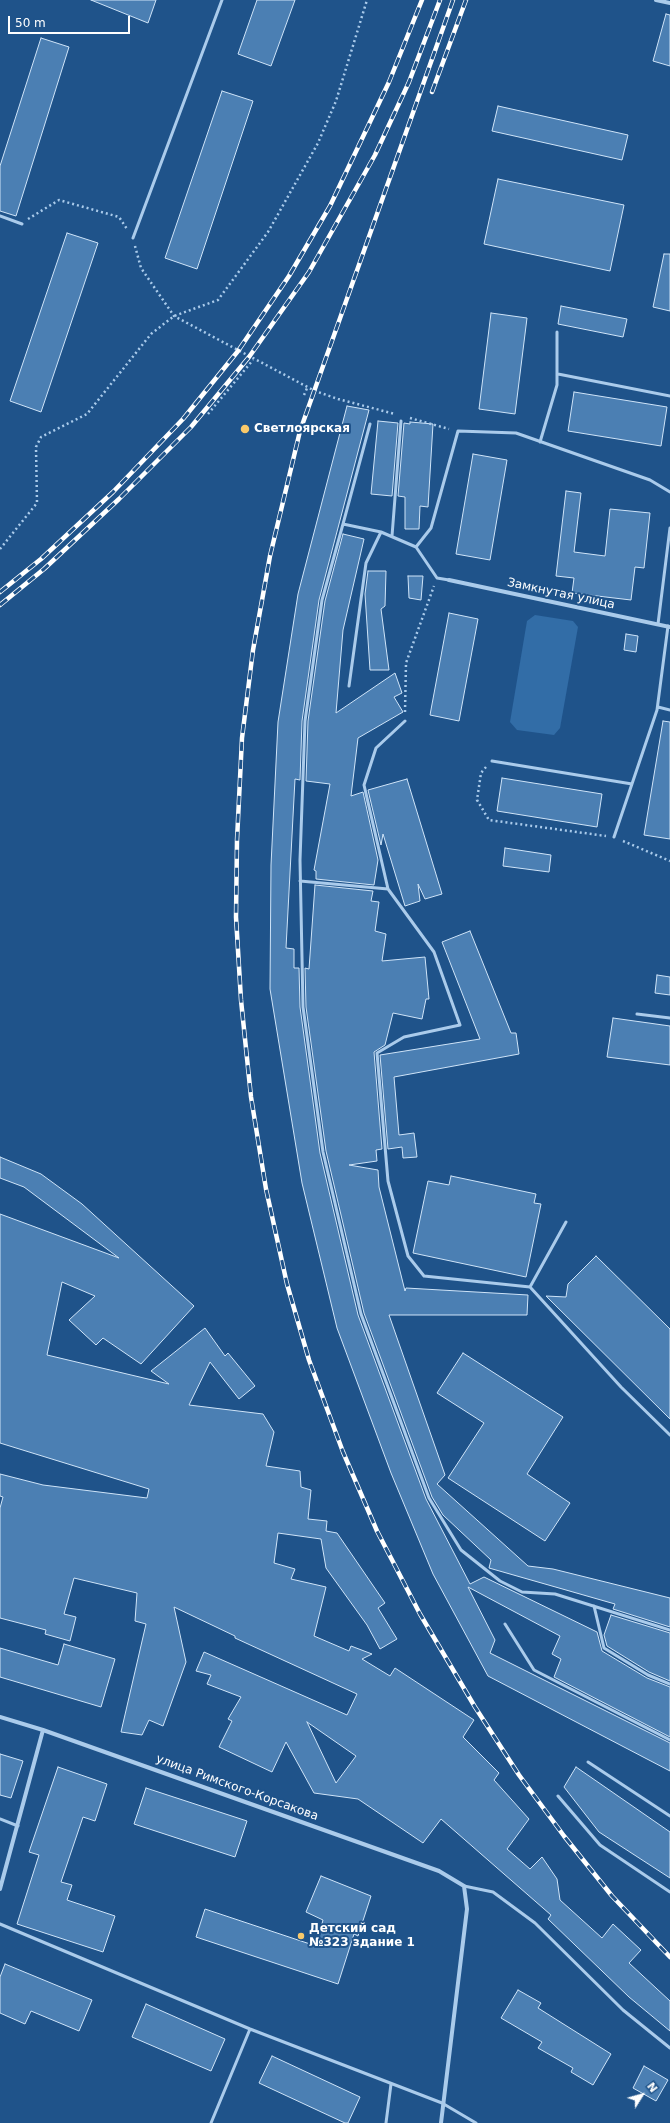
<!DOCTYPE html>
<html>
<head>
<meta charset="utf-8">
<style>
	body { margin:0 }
	#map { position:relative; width:670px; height:2123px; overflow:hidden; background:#1f538a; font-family:"DejaVu Sans",sans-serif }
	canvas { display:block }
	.north { position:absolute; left:622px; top:2075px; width:40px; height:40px; -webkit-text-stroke:3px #1f538a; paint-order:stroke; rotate:53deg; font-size:11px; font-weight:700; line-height:16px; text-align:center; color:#fff }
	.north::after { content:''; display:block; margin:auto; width:14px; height:18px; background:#fff; clip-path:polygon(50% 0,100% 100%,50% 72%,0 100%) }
	.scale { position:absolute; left:8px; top:16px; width:122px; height:18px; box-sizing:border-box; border:2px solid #fff; border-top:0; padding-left:5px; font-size:12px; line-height:14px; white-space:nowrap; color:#fff; -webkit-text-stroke:3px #1f538a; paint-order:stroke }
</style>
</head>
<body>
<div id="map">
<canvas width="670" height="2123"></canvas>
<div class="north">N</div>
<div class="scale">50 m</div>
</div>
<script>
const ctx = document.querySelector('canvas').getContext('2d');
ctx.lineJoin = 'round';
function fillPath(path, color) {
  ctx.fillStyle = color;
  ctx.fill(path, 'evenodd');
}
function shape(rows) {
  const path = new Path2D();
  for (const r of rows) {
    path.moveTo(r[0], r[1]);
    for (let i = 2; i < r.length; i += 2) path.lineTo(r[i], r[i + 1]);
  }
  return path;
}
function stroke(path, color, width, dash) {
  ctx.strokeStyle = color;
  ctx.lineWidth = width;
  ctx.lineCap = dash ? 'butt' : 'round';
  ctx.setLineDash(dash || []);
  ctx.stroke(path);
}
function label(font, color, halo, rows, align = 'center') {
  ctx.font = font + ' "DejaVu Sans",sans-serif';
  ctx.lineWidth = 4;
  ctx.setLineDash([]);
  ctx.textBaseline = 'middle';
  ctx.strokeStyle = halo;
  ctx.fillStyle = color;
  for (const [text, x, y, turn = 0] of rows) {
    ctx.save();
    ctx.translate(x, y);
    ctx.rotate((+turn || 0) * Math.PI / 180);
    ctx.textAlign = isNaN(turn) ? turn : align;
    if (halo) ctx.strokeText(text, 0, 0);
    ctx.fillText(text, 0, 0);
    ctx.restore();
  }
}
const green = shape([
	[535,615,573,621,578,627,560,728,554,735,517,730,510,722,527,621]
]);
const building = shape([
	[91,0,156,0,148,23,91,0],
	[257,0,295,0,271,66,238,54,257,0],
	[666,14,670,15,670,66,653,61,666,14],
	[41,38,69,47,16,216,0,211,0,166,41,38],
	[222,91,253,101,197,269,165,258,222,91],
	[498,106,628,135,622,160,492,131,498,106],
	[498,179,624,205,610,271,484,244,498,179],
	[67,233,98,243,41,412,10,401,67,233],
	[664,254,670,254,670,311,653,307,664,254],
	[561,306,627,319,623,337,558,324,561,306],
	[491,313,527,318,515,414,479,409,491,313],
	[574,392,667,407,661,446,568,431,574,392],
	[347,406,369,410,319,600,302,721,300,780,295,779,286,948,294,949,294,968,299,968,300,1007,320,1153,358,1315,426,1499,470,1584,484,1577,597,1632,602,1651,647,1678,670,1687,670,1737,554,1677,561,1659,552,1654,560,1636,468,1587,495,1640,490,1653,670,1743,670,1771,488,1676,433,1574,391,1473,337,1328,302,1183,270,989,271,865,278,722,298,594,347,406],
	[378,421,398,423,392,496,371,494,378,421],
	[410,422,433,424,428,507,420,506,419,529,405,529,405,497,398,496,404,423,410,424,410,422],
	[473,454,507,460,490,560,456,554,473,454],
	[566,491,581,493,574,552,605,556,610,509,650,513,644,568,635,567,631,600,572,593,574,578,556,576,566,491],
	[343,534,364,539,343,630,336,713,395,673,402,693,394,697,403,712,358,738,351,796,363,792,378,860,374,885,316,879,316,871,314,870,330,784,306,781,308,721,325,601,343,534],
	[368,571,386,571,385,606,381,609,389,670,370,670,365,594,368,571],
	[408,576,423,576,421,600,409,598,408,576],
	[449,613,478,619,459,721,430,715,449,613],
	[626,634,638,636,636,652,624,650,626,634],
	[663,721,670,722,670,839,644,835,663,721],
	[502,778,602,794,597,827,497,811,502,778],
	[407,779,442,894,425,899,418,884,420,901,405,906,383,834,381,845,368,790,407,779],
	[505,848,551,855,549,872,503,866,505,848],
	[315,885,373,891,371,901,379,902,375,931,386,934,382,961,425,957,429,999,426,999,422,1019,393,1013,385,1045,374,1052,382,1149,376,1150,377,1161,349,1165,378,1170,379,1187,405,1291,406,1288,528,1295,527,1315,389,1315,445,1475,437,1484,528,1566,553,1569,670,1598,670,1627,613,1609,615,1604,489,1568,491,1560,443,1515,432,1497,364,1313,326,1151,306,1007,305,968,309,969,315,885],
	[470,931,511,1033,516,1033,519,1054,394,1077,399,1135,414,1133,417,1157,403,1158,402,1147,388,1149,380,1055,480,1039,442,942,470,931],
	[657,975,670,977,670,995,655,993,657,975],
	[613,1018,670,1026,670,1065,607,1057,613,1018],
	[0,1157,41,1174,82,1204,194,1306,141,1364,103,1338,96,1345,69,1320,95,1296,62,1282,47,1355,169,1384,151,1371,205,1328,225,1356,228,1353,255,1386,239,1399,210,1362,189,1405,263,1414,274,1432,266,1466,300,1471,301,1487,311,1490,308,1519,327,1521,326,1531,337,1533,385,1603,378,1608,397,1639,380,1649,367,1625,326,1568,321,1539,278,1533,274,1563,295,1569,291,1579,326,1587,314,1636,349,1651,351,1646,372,1654,362,1659,390,1676,395,1668,474,1720,463,1737,499,1773,494,1780,529,1819,507,1849,530,1869,542,1857,557,1879,560,1900,602,1938,613,1924,641,1950,629,1963,670,2001,670,2031,629,1997,548,1919,551,1915,441,1819,423,1843,358,1799,314,1793,286,1742,272,1772,219,1747,232,1721,228,1719,241,1697,207,1684,211,1675,196,1671,204,1652,347,1715,357,1694,235,1638,235,1636,174,1607,186,1662,163,1726,149,1720,142,1735,121,1732,146,1624,135,1621,137,1593,74,1578,64,1614,76,1617,70,1641,45,1634,46,1630,0,1618,0,1508,3,1497,0,1496,0,1474,43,1485,147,1498,149,1489,0,1443,0,1214,119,1258,24,1187,0,1178,0,1157],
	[307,1722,356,1756,336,1783,307,1722],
	[451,1176,536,1194,534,1203,541,1204,526,1277,413,1253,428,1181,449,1185,451,1176],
	[596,1256,670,1329,670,1419,546,1296,566,1297,568,1284,596,1256],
	[463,1353,563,1417,527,1474,570,1503,545,1541,448,1478,484,1423,437,1393,463,1353],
	[611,1615,670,1633,670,1681,649,1672,607,1646,604,1635,611,1615],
	[64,1644,115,1659,101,1707,0,1677,0,1648,58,1665,64,1644],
	[0,1754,23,1761,11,1798,0,1795,0,1754],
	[58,1767,107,1784,95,1821,83,1817,61,1882,72,1885,67,1900,115,1916,103,1952,17,1924,39,1855,29,1852,58,1767],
	[576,1767,670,1832,670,1878,599,1832,564,1787,576,1767],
	[146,1788,247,1821,235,1857,134,1824,146,1788],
	[321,1876,371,1896,358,1936,354,1934,338,1984,196,1937,205,1909,316,1946,323,1920,306,1912,321,1876],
	[5,1964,92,2000,79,2031,31,2011,25,2024,0,2013,0,1977,5,1964],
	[518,1990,541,2003,538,2008,611,2054,593,2085,571,2072,573,2068,538,2048,542,2042,501,2018,518,1990],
	[146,2004,225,2039,211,2071,132,2037,146,2004],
	[272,2056,360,2097,348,2123,345,2123,259,2083,272,2056],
	[644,2066,668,2080,656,2101,633,2088,644,2066]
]);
const path = shape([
	[28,219,59,200,119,217,127,229],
	[135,246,141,268,174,316,315,391,338,399,395,414],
	[304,395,308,386],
	[208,414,253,360],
	[410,418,449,429],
	[0,549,37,503,36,447,41,437,87,414,151,334,174,316,218,300,268,232,318,143,336,101,367,0],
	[405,712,406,663,434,586],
	[486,767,481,773,477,800,489,820,606,836],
	[623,841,670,861]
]);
const service = shape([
	[0,216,22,224],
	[133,238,222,0],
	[558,374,670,396],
	[540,442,557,385,557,332],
	[343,524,370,424],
	[392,536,401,421],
	[416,547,431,528,458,431,516,433,650,480,670,492],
	[449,580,437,578,416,547,381,532,343,524,322,600,305,721,300,860,303,1007,323,1152,361,1314,429,1498,461,1550,500,1581,522,1592,555,1594,670,1630],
	[658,624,670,528],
	[349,686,366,563,381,532],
	[658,707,670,710],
	[492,761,632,784],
	[614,837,657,710,668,626],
	[300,881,388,889,434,952,460,1025,404,1037,377,1053,388,1181,408,1256,424,1276,530,1287,566,1222],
	[388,889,364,785,376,748,405,721],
	[637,1014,670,1018],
	[530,1287,621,1387,670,1435],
	[594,1606,604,1648,648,1675,670,1684],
	[505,1624,534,1670,670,1740],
	[588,1762,670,1816],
	[558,1796,600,1845,670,1892],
	[0,1819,18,1826],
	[464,1886,493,1892,535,1923,623,2010,670,2048],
	[0,1924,250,2029,442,2103,476,2123],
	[211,2123,250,2029],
	[386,2123,391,2084]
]);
const minor = shape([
	[656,0,670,3],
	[449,580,670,627],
	[0,1717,43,1730,439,1871,464,1886,467,1909,441,2123],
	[0,1889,43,1730]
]);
const rail = shape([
	[453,0,300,431,270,556,253,650,242,738,237,840,236,917,241,1000,251,1097,266,1189,287,1284,309,1360,343,1452,377,1531,420,1614,475,1707,519,1775,564,1836,612,1896,670,1957],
	[432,92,466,0],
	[0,592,41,559,113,492,183,419,238,351,289,276,330,206,389,82,422,0],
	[0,605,44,569,119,499,191,427,249,357,309,272,375,155,409,82,440,0]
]);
const markers = [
	[245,429,5,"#f9c96a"],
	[301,1936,4,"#f9c96a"]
];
const poiNames = [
	["Светлоярская",254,429],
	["Детский сад",309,1929],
	["№323 здание 1",309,1943]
];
const streetNames = [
	["Замкнутая улица",561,594,12],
	["улица Римского-Корсакова",237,1788,20]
];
fillPath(green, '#326da7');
fillPath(building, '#4b7fb3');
stroke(building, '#cfe4f8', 1);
stroke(path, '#aacbeb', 2.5, [2, 3]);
stroke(service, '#aacbeb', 3);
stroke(minor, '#aacbeb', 4);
stroke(rail, '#fff', 4.5);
stroke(rail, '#1f538a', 3, [9]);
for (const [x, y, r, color] of markers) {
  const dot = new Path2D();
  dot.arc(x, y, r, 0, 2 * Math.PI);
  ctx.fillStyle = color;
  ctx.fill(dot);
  stroke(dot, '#1f538a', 1.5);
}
label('bold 12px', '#fff', '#1f538a', poiNames, 'left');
label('12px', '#fff', '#1f538a', streetNames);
</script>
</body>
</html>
